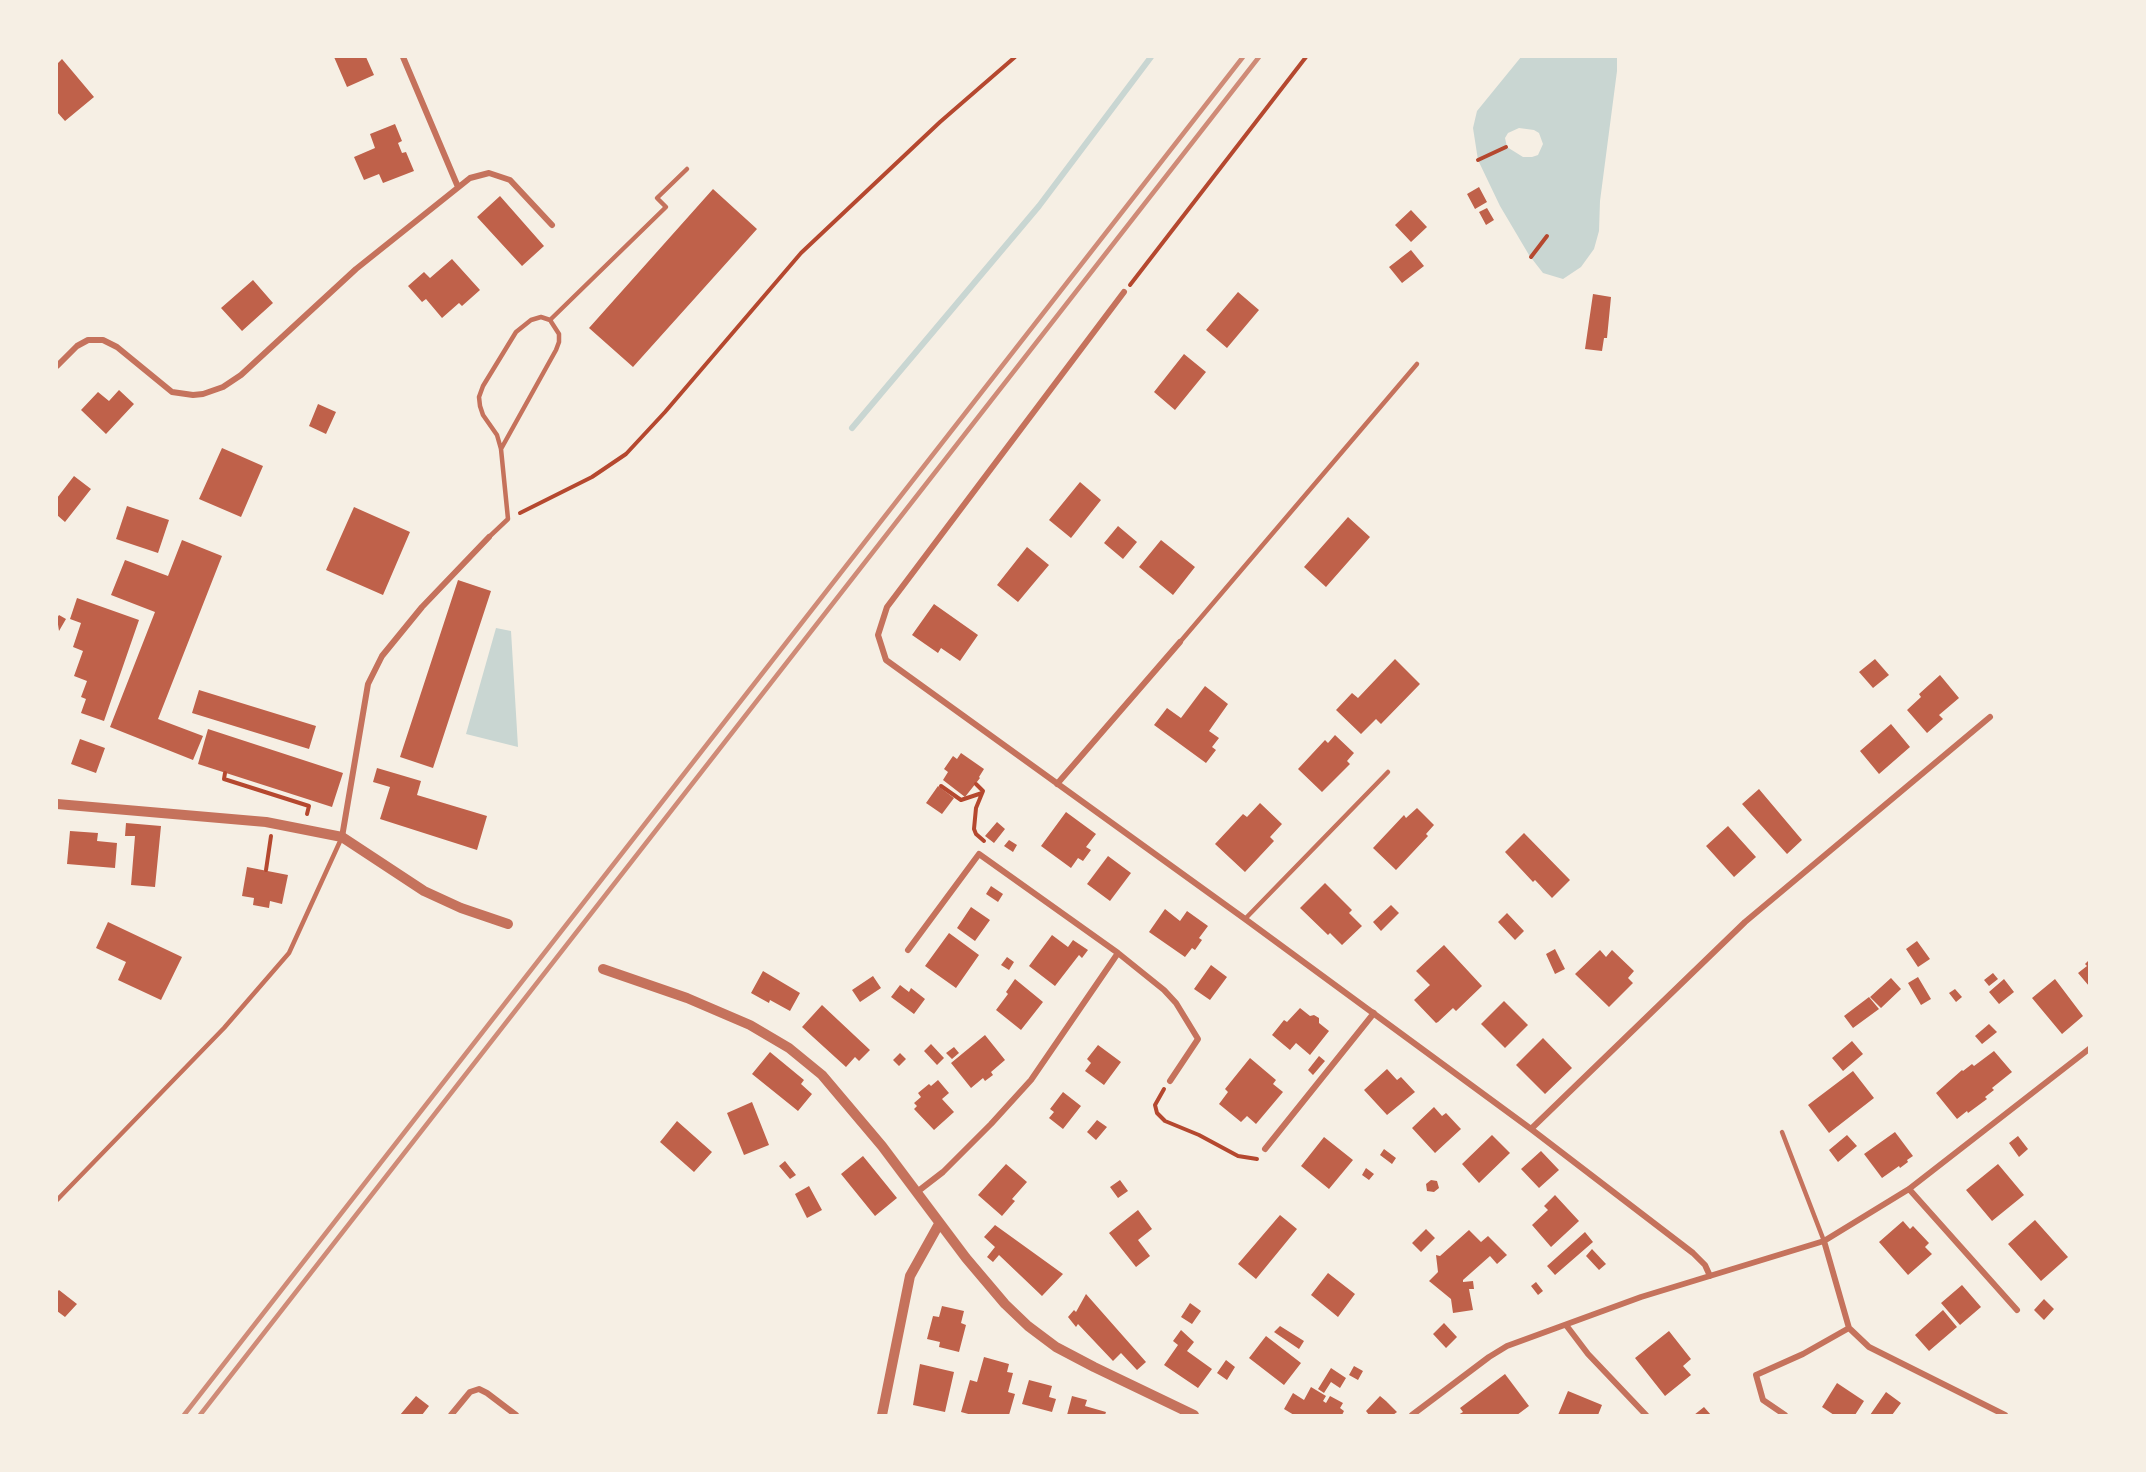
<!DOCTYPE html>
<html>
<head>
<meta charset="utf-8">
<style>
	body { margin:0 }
	#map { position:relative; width:2146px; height:1472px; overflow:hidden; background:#f6efe4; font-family:"Public Sans",sans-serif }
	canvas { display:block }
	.frame { position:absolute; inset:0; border:58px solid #f6efe4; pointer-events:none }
</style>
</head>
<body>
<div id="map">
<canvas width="2146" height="1472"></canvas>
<div class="frame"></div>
</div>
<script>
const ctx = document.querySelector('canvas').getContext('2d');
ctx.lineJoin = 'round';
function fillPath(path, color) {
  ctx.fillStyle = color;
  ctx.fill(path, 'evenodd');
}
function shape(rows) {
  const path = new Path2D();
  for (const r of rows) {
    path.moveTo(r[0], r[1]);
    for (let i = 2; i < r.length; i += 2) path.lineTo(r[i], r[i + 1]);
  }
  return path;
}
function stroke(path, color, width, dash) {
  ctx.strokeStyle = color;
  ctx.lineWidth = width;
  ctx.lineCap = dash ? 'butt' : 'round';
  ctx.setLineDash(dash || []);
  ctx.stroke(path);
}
const water = shape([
	[1521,57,1617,57,1617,71,1600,201,1599,231,1594,249,1581,267,1563,279,1543,273,1529,255,1500,206,1478,160,1473,128,1477,111],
	[1519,128,1534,130,1539,133,1543,144,1538,155,1532,157,1523,157,1507,147,1505,138,1508,133],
	[496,628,511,631,518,747,466,734]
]);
const stream = shape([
	[852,428,1039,206,1151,57]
]);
const building = shape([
	[334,57,366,57,374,75,347,87],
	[62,59,94,97,65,121,57,112,57,64],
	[395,124,402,141,398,143,402,153,406,152,414,171,383,183,379,174,364,180,354,157,375,148,370,134],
	[1479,187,1487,202,1475,209,1467,194],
	[713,189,757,229,633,367,589,328],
	[500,196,544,246,522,266,477,217],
	[1487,208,1494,220,1486,225,1479,212],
	[1411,210,1427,227,1411,242,1395,225],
	[1411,250,1424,266,1402,283,1389,267],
	[452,259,480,290,462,306,459,303,442,318,426,299,422,302,408,286,424,272,430,278],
	[253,280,273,303,242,331,221,308],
	[1238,292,1259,310,1227,348,1206,330],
	[1593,294,1611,297,1607,338,1604,338,1602,351,1585,349],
	[1184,354,1206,372,1175,410,1154,392],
	[119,390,134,404,106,434,81,410,98,392,109,401],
	[318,404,336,412,326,434,309,426],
	[222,448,263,466,241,517,199,499],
	[74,476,91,489,65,522,57,515,57,498],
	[1080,482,1101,500,1071,538,1049,520],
	[127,506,169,520,158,553,116,539],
	[354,507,410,532,383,595,326,570],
	[1348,517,1370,537,1326,587,1304,567],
	[1118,526,1137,542,1123,559,1104,543],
	[182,540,222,556,158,719,203,736,193,760,110,727,155,612,111,595,125,560,168,576],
	[1161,540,1195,567,1173,595,1139,567],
	[1027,547,1049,565,1018,602,997,585],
	[458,580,491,591,433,768,400,757],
	[77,598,139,620,104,721,81,713,86,699,81,697,87,681,74,676,83,651,73,647,81,623,70,619],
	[934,604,978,635,960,661,941,648,938,653,912,635],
	[59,615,66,619,59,631,57,618],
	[1395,659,1420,684,1381,724,1376,719,1361,734,1336,710,1352,693,1358,698],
	[1875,659,1889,675,1873,688,1859,672],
	[1940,675,1959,698,1939,715,1943,719,1927,733,1907,710,1921,697,1919,694],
	[1205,686,1228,704,1209,731,1219,738,1212,747,1216,750,1206,763,1154,725,1167,708,1181,718],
	[199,690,316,726,309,749,192,713],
	[1891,724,1910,747,1879,774,1860,751],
	[208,729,343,773,332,807,198,764],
	[1335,735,1354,753,1347,761,1350,764,1322,792,1298,769,1325,740,1328,743],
	[80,739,105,748,96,773,71,764],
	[961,753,984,769,979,777,980,778,965,797,943,780,948,772,944,769,953,756,957,759],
	[377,768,421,781,417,795,487,816,477,850,380,819,390,787,373,782],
	[938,786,954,798,942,814,926,803],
	[1759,789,1802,840,1787,854,1742,804],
	[1260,803,1282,824,1270,837,1274,841,1245,872,1215,844,1243,814,1247,817],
	[1417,808,1434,825,1426,834,1428,836,1396,870,1373,848,1404,815,1406,818],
	[1066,812,1096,834,1086,847,1091,850,1083,861,1078,858,1071,868,1041,846],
	[997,822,1005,829,994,843,985,836],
	[126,823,161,826,155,887,131,885,135,836,125,836],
	[1728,826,1756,857,1734,877,1706,846],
	[70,831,98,833,97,841,117,843,115,868,67,864],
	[1524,833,1570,880,1552,898,1535,880,1533,882,1505,852],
	[1009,840,1017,845,1013,852,1004,846],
	[1108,856,1131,873,1110,901,1087,884],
	[247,867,288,875,282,904,270,901,269,908,253,905,254,898,242,896],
	[1325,883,1352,910,1349,913,1362,926,1342,945,1330,933,1328,935,1300,908],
	[991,886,1003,894,998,902,986,894],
	[1391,905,1399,913,1381,931,1373,922],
	[971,907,990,920,975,941,957,928],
	[1165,909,1180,921,1187,911,1208,926,1199,938,1202,940,1195,950,1192,948,1185,957,1149,932],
	[1507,913,1524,931,1515,940,1498,922],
	[108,922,182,957,161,1000,118,980,126,962,96,948],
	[949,933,979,955,956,988,925,966],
	[1052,935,1068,947,1073,940,1088,950,1082,958,1079,955,1055,986,1029,966],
	[1917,941,1930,959,1918,967,1906,949],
	[1444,945,1482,986,1456,1011,1453,1008,1438,1022,1436,1023,1414,1000,1430,985,1416,971],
	[1555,949,1565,969,1555,974,1546,954],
	[1600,950,1606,957,1612,950,1634,971,1628,978,1633,983,1609,1007,1575,974],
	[1007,957,1014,962,1009,970,1001,965],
	[2089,960,2089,986,2078,973,2087,966,2085,964],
	[1211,965,1227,977,1210,1000,1194,989],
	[763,971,800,993,790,1011,770,1000,769,1003,751,993],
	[1993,973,1998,979,1989,986,1984,980],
	[873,976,881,988,860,1002,852,990],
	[1918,977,1931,999,1921,1005,1908,983],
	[1891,978,1901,989,1881,1008,1870,997],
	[1015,979,1043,1002,1021,1030,996,1010,1008,994,1006,992],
	[2004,979,2014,992,1999,1004,1989,992],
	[2055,979,2083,1016,2062,1034,2032,998],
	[900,985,909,992,911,988,925,999,914,1014,891,997],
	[1955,989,1962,997,1956,1002,1949,993],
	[1869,997,1879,1009,1853,1028,1844,1016],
	[1504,1001,1528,1025,1505,1048,1481,1024],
	[822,1005,870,1050,859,1061,855,1057,846,1067,802,1027],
	[1300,1008,1310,1016,1314,1015,1319,1018,1319,1023,1329,1031,1310,1055,1296,1043,1290,1050,1272,1035,1284,1020,1287,1022],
	[1989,1024,1997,1032,1982,1044,1975,1036],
	[985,1035,1005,1060,991,1072,993,1075,985,1081,983,1078,971,1088,951,1063],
	[1543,1038,1572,1068,1545,1094,1516,1065],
	[1852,1041,1863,1054,1843,1071,1832,1058],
	[931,1044,944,1058,937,1065,924,1051],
	[1098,1045,1121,1062,1104,1085,1085,1071,1091,1063,1087,1059],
	[954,1047,959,1053,952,1059,946,1053],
	[1994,1051,2012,1072,1992,1088,1994,1090,1985,1097,1987,1099,1968,1113,1967,1111,1957,1119,1936,1093,1962,1070,1963,1071,1972,1064,1974,1066],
	[770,1052,804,1080,801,1084,812,1094,798,1111,752,1074],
	[900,1053,906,1059,899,1066,893,1060],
	[1319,1056,1325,1061,1313,1075,1308,1070],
	[1250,1058,1276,1080,1273,1084,1283,1092,1256,1124,1247,1116,1241,1122,1219,1104,1228,1092,1225,1089],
	[1387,1069,1397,1080,1401,1077,1415,1092,1387,1115,1364,1090],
	[1853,1071,1874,1098,1829,1133,1808,1105],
	[938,1080,949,1093,942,1099,954,1112,934,1130,914,1109,917,1106,914,1103,921,1097,918,1093,929,1084,931,1086],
	[1063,1092,1081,1106,1063,1129,1049,1118,1054,1112,1050,1109],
	[752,1102,769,1145,744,1155,727,1113],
	[1434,1107,1442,1116,1446,1113,1461,1129,1435,1153,1412,1128],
	[1097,1120,1107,1127,1096,1140,1087,1132],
	[677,1121,712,1152,694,1172,660,1142],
	[1895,1132,1913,1156,1907,1160,1908,1162,1900,1168,1899,1166,1882,1178,1864,1154],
	[1492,1135,1510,1153,1479,1183,1462,1164],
	[1847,1135,1857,1146,1838,1162,1829,1150],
	[2018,1136,2028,1149,2019,1157,2009,1143],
	[1324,1137,1353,1160,1329,1189,1301,1166],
	[1384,1149,1396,1158,1392,1164,1380,1155],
	[1541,1151,1559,1170,1539,1188,1521,1169],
	[863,1156,897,1198,875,1216,841,1174],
	[785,1161,796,1175,790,1179,779,1166],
	[1006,1164,1027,1182,1012,1199,1015,1201,1002,1216,978,1195],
	[1998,1164,2024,1195,1992,1221,1966,1190],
	[1366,1168,1374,1174,1369,1180,1362,1175],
	[1120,1180,1128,1191,1118,1198,1110,1187],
	[1431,1180,1437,1181,1439,1188,1434,1192,1427,1191,1426,1184],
	[809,1186,822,1210,807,1218,795,1194],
	[1555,1195,1579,1221,1551,1247,1532,1225,1548,1210,1544,1206],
	[1138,1210,1152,1229,1138,1240,1150,1256,1136,1267,1109,1233],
	[1280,1215,1297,1229,1256,1279,1238,1264],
	[2035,1220,2068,1257,2041,1281,2008,1244],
	[1903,1221,1910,1229,1913,1226,1929,1243,1925,1247,1932,1254,1908,1275,1879,1242],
	[995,1225,1063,1274,1042,1296,999,1255,993,1262,987,1257,995,1247,984,1237],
	[1426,1229,1435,1238,1421,1252,1412,1243],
	[1469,1230,1481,1242,1488,1236,1507,1255,1497,1264,1490,1256,1463,1280,1463,1282,1473,1281,1474,1289,1469,1289,1473,1310,1453,1313,1451,1299,1429,1281,1438,1272,1436,1255,1440,1256],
	[1585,1232,1593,1242,1555,1275,1547,1266],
	[1592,1249,1606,1264,1599,1270,1586,1256],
	[1328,1273,1355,1294,1338,1317,1311,1295],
	[1536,1282,1543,1291,1538,1295,1531,1286],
	[1962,1285,1981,1307,1960,1325,1941,1303],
	[59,1290,77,1304,65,1317,57,1311,57,1292],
	[1086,1294,1146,1362,1137,1370,1121,1353,1113,1361,1078,1324,1076,1327,1068,1317,1074,1310,1076,1312],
	[2044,1299,2054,1309,2044,1320,2034,1310],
	[1190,1303,1201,1311,1192,1324,1181,1317],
	[942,1306,964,1311,961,1323,966,1325,959,1352,939,1347,940,1342,927,1339,933,1316,939,1317],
	[1943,1310,1957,1327,1929,1351,1915,1335],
	[1444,1323,1457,1337,1446,1348,1433,1334],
	[1280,1326,1304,1341,1299,1349,1274,1332],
	[1181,1330,1194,1342,1187,1351,1212,1369,1198,1388,1164,1365,1178,1345,1173,1341],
	[1669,1331,1691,1359,1683,1366,1691,1375,1665,1396,1635,1358],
	[1266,1336,1301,1363,1284,1385,1249,1358],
	[984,1357,1009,1364,1007,1372,1013,1373,1008,1392,1015,1394,1009,1415,972,1415,961,1412,970,1380,977,1382],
	[1226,1360,1235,1367,1227,1380,1217,1373],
	[920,1364,954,1372,945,1412,913,1405],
	[1354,1366,1363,1371,1358,1380,1349,1375],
	[1331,1368,1346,1378,1340,1388,1331,1382,1324,1393,1318,1389],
	[1505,1374,1529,1406,1517,1415,1458,1415,1463,1412,1460,1408],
	[1029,1380,1052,1386,1049,1397,1056,1399,1052,1412,1022,1404],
	[1837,1383,1864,1401,1855,1415,1834,1415,1822,1407],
	[1311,1387,1326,1396,1323,1401,1326,1403,1330,1396,1343,1403,1340,1408,1344,1411,1342,1415,1294,1415,1284,1409,1293,1393,1304,1400],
	[1568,1391,1602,1405,1598,1415,1558,1415],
	[1886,1392,1901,1403,1892,1415,1870,1415],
	[416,1396,429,1406,422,1415,400,1415],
	[1072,1396,1087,1400,1085,1406,1106,1412,1105,1415,1067,1415],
	[1380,1396,1386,1401,1397,1412,1393,1415,1369,1415,1366,1411],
	[1704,1407,1711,1415,1694,1415]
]);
const path = shape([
	[1478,160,1506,147],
	[1531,257,1547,236],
	[1130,285,1306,57],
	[520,513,592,477,626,454,665,412,801,253,940,122,1015,57],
	[225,773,224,779,309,806,307,814],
	[976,784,983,791,976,808,974,829,976,834,984,841],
	[941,786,961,800,982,793],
	[266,870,271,836],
	[1164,1089,1155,1105,1157,1113,1165,1121,1199,1135,1238,1156,1257,1159]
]);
const service = shape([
	[550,320,666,207,657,198,687,169],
	[489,537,508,519,501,449,497,435,483,415,480,406,479,397,483,386,516,332,531,320,541,317,550,320,559,334,559,342,556,350,501,449],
	[1180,642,1417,364],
	[1245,919,1388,772],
	[1782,1132,1824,1241],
	[57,1200,224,1028,289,953,342,837]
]);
const minor = shape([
	[403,57,458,187],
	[1124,292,887,607,878,635,886,660,1245,919,1531,1129,1693,1253,1705,1265,1710,1276],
	[57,366,77,346,88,340,103,340,117,347,172,392,193,395,203,394,223,387,241,375,356,269,470,178,489,173,510,180,552,225],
	[1057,784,1180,642],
	[342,837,368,684,382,656,422,607,489,537],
	[908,950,979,854,1118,953,1164,990,1176,1003,1198,1039,1170,1081],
	[1531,1129,1745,922,1990,717],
	[1265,1149,1374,1013],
	[1909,1189,2017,1310],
	[917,1192,943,1172,991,1124,1031,1080,1118,953],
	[1824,1241,1849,1328,1869,1347,2005,1415],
	[1566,1325,1588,1354,1646,1415],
	[451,1415,470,1392,479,1389,487,1393,516,1415],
	[1412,1415,1489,1357,1507,1346,1641,1297,1824,1241,1909,1189,2089,1049],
	[1785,1415,1763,1400,1756,1375,1803,1354,1849,1328]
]);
const tertiary = shape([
	[57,804,266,822,342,837,424,891,461,908,508,924],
	[603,969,687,998,750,1025,789,1048,822,1075,882,1146,966,1258,1005,1304,1028,1326,1056,1347,1094,1367,1194,1415],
	[882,1415,910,1276,939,1224]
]);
const rail = shape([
	[184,1415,1243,57],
	[200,1415,1259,57]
]);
fillPath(water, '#c9d6d2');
stroke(stream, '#c9d6d2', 6);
fillPath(building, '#bf614a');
stroke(path, '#b5482f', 4);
stroke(service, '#c5725c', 4.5);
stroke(minor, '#c5725c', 6);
stroke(tertiary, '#c5725c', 10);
stroke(rail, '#cf8b77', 4.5);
</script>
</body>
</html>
